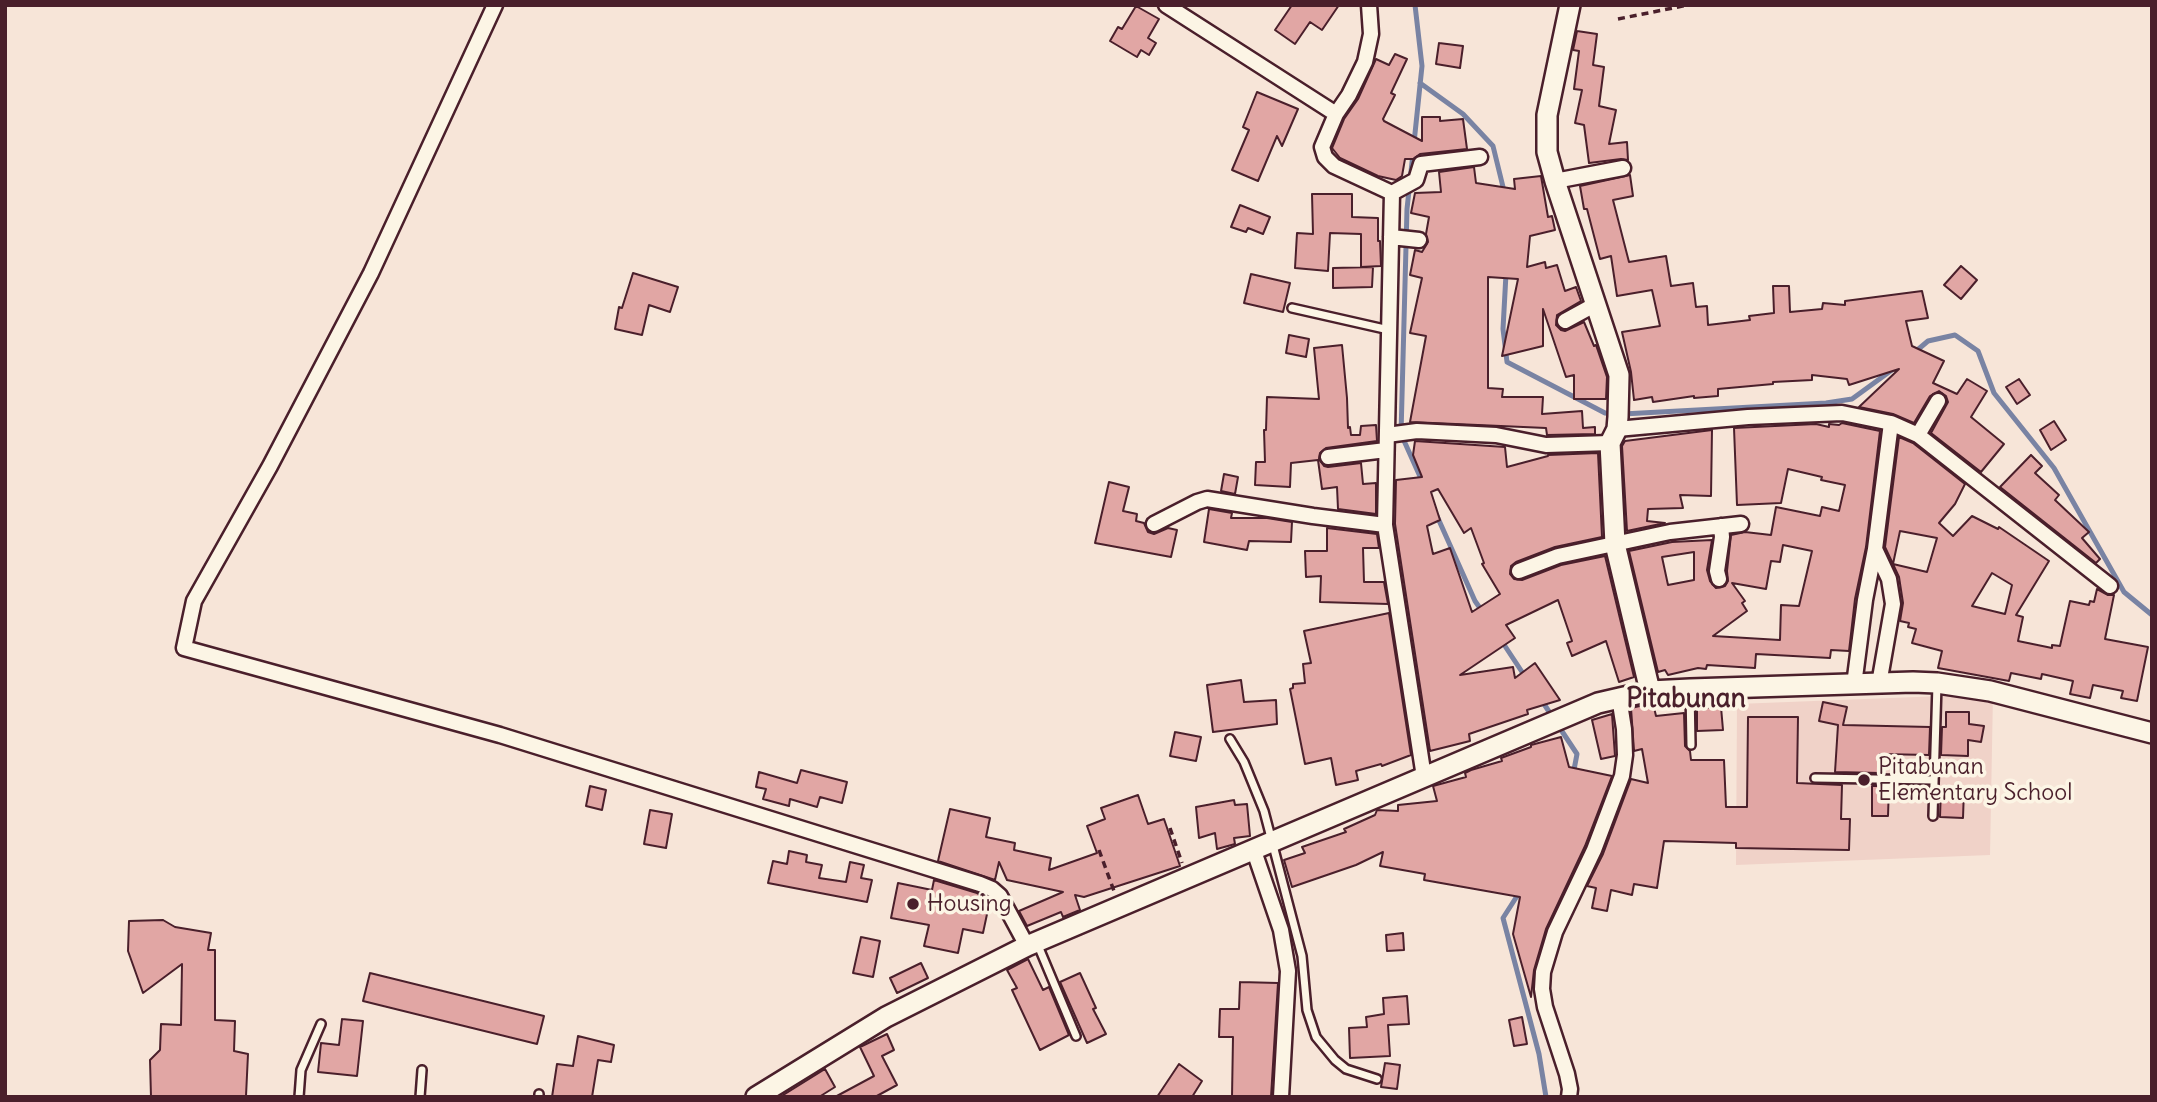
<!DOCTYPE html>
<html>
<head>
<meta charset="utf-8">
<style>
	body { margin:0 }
	#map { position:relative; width:2157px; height:1102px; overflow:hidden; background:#f7e5d8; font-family:Delius,sans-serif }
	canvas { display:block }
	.frame { position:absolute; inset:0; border:7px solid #4a1f2b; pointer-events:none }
</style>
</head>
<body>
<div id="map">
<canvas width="2157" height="1102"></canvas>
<div class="frame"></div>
</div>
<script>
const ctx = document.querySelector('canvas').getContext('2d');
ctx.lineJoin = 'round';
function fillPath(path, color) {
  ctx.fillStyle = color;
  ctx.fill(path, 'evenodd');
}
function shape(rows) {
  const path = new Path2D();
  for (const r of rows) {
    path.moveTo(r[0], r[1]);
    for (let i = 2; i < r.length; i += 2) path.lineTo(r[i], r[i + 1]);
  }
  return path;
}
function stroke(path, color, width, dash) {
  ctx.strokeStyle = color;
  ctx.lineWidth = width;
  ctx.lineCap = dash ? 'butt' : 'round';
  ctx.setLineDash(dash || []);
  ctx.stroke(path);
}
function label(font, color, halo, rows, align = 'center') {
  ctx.font = font + ' Delius,sans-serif';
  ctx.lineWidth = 7;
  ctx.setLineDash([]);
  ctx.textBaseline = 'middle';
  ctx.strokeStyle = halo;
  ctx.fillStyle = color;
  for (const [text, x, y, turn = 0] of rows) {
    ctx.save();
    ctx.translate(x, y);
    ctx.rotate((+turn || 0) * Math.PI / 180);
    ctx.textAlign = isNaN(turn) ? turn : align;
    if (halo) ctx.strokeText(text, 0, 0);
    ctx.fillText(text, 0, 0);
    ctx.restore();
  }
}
const built = shape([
	[1993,694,1990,855,1736,865,1737,704]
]);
const stream = shape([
	[1420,83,1463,114,1493,146,1504,191],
	[1414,143,1422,66,1415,5],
	[1413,153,1407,209,1401,434,1422,481],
	[1506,274,1503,329,1507,362,1605,413,1613,414],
	[1915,352,1928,341,1955,335,1978,351,1994,393,2054,468,2124,592,2152,615],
	[1623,414,1826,403,1852,399,1896,367],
	[1437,516,1475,601,1482,611],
	[1501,640,1526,678],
	[1542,701,1577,754,1573,775],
	[1519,893,1503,918,1539,1054,1546,1097]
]);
const building = shape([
	[1292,5,1339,5,1322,30,1310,22,1295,44,1275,30,1292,5],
	[1136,6,1159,19,1148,38,1156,43,1149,55,1141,50,1137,57,1110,41,1118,27,1122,29,1136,6],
	[1577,31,1597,34,1593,65,1604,67,1599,106,1616,110,1609,144,1627,142,1628,160,1621,159,1589,163,1584,125,1575,123,1582,90,1574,89,1579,51,1573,50,1577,31],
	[1439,43,1463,46,1460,68,1436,64,1439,43],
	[1395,54,1407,59,1391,93,1395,95,1383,119,1384,121,1422,141,1422,117,1440,117,1440,121,1463,119,1467,149,1420,154,1413,159,1405,159,1402,176,1396,180,1378,176,1340,158,1332,148,1344,119,1358,99,1376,59,1389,65,1395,54],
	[1257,92,1298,109,1282,146,1277,136,1258,181,1232,170,1249,130,1243,127,1257,92],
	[1474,167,1476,183,1515,189,1514,179,1541,176,1548,217,1552,216,1555,230,1530,236,1527,267,1545,262,1546,268,1557,265,1565,291,1576,287,1581,301,1557,315,1556,325,1561,330,1565,331,1584,322,1594,346,1596,345,1607,377,1606,399,1574,399,1574,375,1566,377,1543,309,1543,346,1502,356,1518,279,1488,277,1488,388,1503,389,1502,397,1543,397,1542,414,1582,411,1583,428,1595,427,1595,434,1547,435,1546,428,1410,422,1426,336,1410,333,1422,278,1410,275,1415,250,1422,252,1428,242,1426,234,1429,217,1411,213,1415,193,1441,192,1439,172,1474,167],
	[1630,175,1633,196,1613,200,1629,262,1666,256,1671,286,1693,283,1696,307,1707,306,1708,325,1750,320,1749,316,1774,313,1773,286,1789,286,1790,312,1822,309,1823,303,1845,305,1845,301,1922,291,1928,318,1906,321,1912,346,1944,361,1933,383,1957,394,1967,379,1987,391,1971,417,2004,444,1981,472,1931,433,1948,402,1946,396,1939,391,1930,396,1914,423,1893,414,1859,407,1899,369,1849,385,1847,379,1812,375,1812,380,1773,382,1773,384,1718,389,1718,396,1694,398,1694,396,1653,402,1652,397,1634,400,1631,372,1622,332,1660,326,1652,290,1617,296,1611,256,1600,259,1587,209,1584,209,1580,186,1630,175],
	[1312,194,1352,194,1352,217,1378,218,1378,241,1380,241,1381,266,1361,267,1361,234,1330,233,1328,271,1295,268,1297,233,1313,234,1312,194],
	[1240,205,1270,217,1263,234,1248,228,1246,232,1231,227,1240,205],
	[1961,266,1977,280,1961,299,1944,285,1961,266],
	[1373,267,1372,287,1333,288,1333,268,1373,267],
	[633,273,678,287,670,312,649,305,642,335,615,329,619,307,622,308,633,273],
	[1251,274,1290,283,1283,312,1244,303,1251,274],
	[1289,335,1309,339,1306,357,1286,353,1289,335],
	[1342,345,1347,398,1348,428,1350,427,1351,435,1360,435,1361,426,1376,425,1377,441,1326,448,1320,453,1319,459,1324,466,1328,467,1361,463,1363,484,1376,483,1376,514,1338,509,1337,487,1322,489,1318,460,1291,463,1290,487,1255,485,1256,462,1265,462,1264,430,1266,430,1267,397,1319,399,1314,348,1342,345],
	[2019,379,2030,395,2017,404,2006,387,2019,379],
	[2054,421,2066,440,2051,450,2040,430,2054,421],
	[1842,423,1880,431,1866,547,1855,599,1849,651,1831,650,1830,658,1756,654,1755,668,1707,665,1706,669,1698,668,1668,675,1665,670,1658,672,1629,551,1672,542,1712,540,1707,570,1710,581,1716,588,1725,586,1728,581,1727,571,1731,535,1745,532,1771,535,1776,507,1820,516,1822,507,1839,511,1845,485,1821,480,1822,477,1788,469,1781,503,1737,505,1734,428,1816,424,1829,427,1829,424,1839,425,1842,423],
	[1783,545,1812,551,1799,606,1781,605,1780,640,1713,636,1747,611,1742,603,1745,601,1732,583,1766,589,1771,561,1780,562,1783,545],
	[1694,552,1694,580,1668,585,1662,557,1694,552],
	[1712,430,1711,496,1680,495,1683,508,1648,509,1647,521,1665,523,1627,531,1622,446,1625,441,1712,430],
	[1899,437,1913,443,1965,484,1955,504,1939,523,1953,536,1972,516,1998,529,1999,527,2049,561,2016,615,2023,617,2018,641,2052,648,2052,645,2060,646,2070,601,2089,605,2090,601,2094,602,2097,589,2108,595,2114,595,2105,639,2148,647,2137,701,2121,698,2123,691,2093,685,2090,698,2070,694,2073,681,2042,674,2041,679,2011,673,2009,681,1938,668,1942,651,1912,643,1916,629,1908,627,1909,623,1900,621,1903,603,1899,577,1885,547,1899,437],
	[1900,531,1937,538,1927,572,1893,564,1900,531],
	[1992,573,2012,585,2005,614,1972,606,1992,573],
	[1415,441,1505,447,1507,467,1548,456,1548,455,1598,453,1602,537,1555,547,1516,562,1511,566,1510,574,1514,579,1522,580,1561,565,1605,556,1634,677,1619,682,1606,641,1572,656,1567,643,1572,641,1558,600,1506,625,1515,638,1460,675,1513,667,1515,678,1535,663,1560,700,1527,710,1528,714,1469,734,1470,741,1430,751,1395,524,1396,480,1422,477,1413,455,1415,441],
	[1438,489,1464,533,1471,528,1484,563,1482,564,1500,594,1472,612,1450,548,1433,554,1427,526,1440,520,1431,492,1438,489],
	[2031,455,2042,466,2035,473,2059,495,2055,500,2089,532,2082,538,2100,559,2096,563,2000,487,2031,455],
	[1224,474,1238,477,1235,494,1221,491,1224,474],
	[1109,482,1129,487,1123,511,1137,514,1136,521,1144,523,1148,532,1154,534,1168,528,1177,530,1171,557,1095,543,1109,482],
	[1209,509,1232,513,1231,518,1267,518,1292,522,1291,542,1249,541,1247,550,1204,542,1209,509],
	[1327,528,1377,534,1379,548,1363,548,1364,582,1384,582,1388,604,1320,602,1321,576,1306,577,1305,551,1327,551,1327,528],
	[1389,613,1411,755,1382,766,1381,764,1356,771,1358,780,1336,785,1331,758,1305,764,1290,689,1293,688,1293,684,1305,683,1303,664,1311,663,1304,631,1389,613],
	[1241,680,1244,702,1276,700,1277,724,1213,732,1207,685,1241,680],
	[1823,702,1847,707,1843,725,1930,727,1929,755,1880,754,1880,773,1835,772,1838,725,1819,721,1823,702],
	[1653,703,1656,716,1684,713,1685,746,1690,751,1691,760,1724,760,1726,807,1747,807,1748,717,1798,717,1797,783,1842,785,1841,819,1850,819,1849,850,1736,848,1736,843,1664,841,1657,888,1634,884,1632,895,1611,890,1607,911,1592,908,1596,888,1587,886,1603,854,1631,779,1648,783,1642,749,1634,751,1631,708,1653,703],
	[1721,707,1723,730,1697,731,1697,708,1721,707],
	[1946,712,1969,712,1969,724,1984,726,1981,742,1968,740,1968,756,1941,755,1942,727,1946,727,1946,712],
	[1612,714,1615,756,1601,759,1592,720,1612,714],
	[1175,732,1201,737,1196,761,1170,756,1175,732],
	[1561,737,1569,767,1612,776,1585,846,1546,929,1534,970,1531,997,1513,934,1520,897,1424,880,1425,874,1380,866,1383,852,1356,865,1292,887,1284,860,1305,853,1302,847,1346,832,1344,829,1375,815,1377,810,1398,811,1398,805,1437,801,1433,786,1466,777,1465,773,1471,770,1502,761,1501,758,1531,747,1531,745,1561,737],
	[801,770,847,782,842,803,820,797,817,807,790,799,789,806,763,799,766,789,756,787,759,772,797,783,801,770],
	[590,786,606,790,602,810,586,806,590,786],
	[1872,786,1889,786,1888,816,1872,816,1872,786],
	[1941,788,1964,789,1963,818,1940,817,1941,788],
	[1138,795,1148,824,1164,819,1180,866,1084,897,1075,895,1080,910,1063,917,1061,912,1027,926,1019,911,1063,892,1007,880,999,862,995,880,938,861,950,809,990,818,986,837,1015,843,1014,850,1051,858,1049,870,1097,853,1087,826,1105,819,1101,808,1138,795],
	[1234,800,1235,805,1247,804,1250,836,1234,838,1235,844,1217,849,1215,833,1199,838,1196,807,1234,800],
	[650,810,672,814,666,848,644,844,650,810],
	[789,851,807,855,806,862,822,865,819,878,846,882,850,862,864,865,861,878,872,880,867,902,768,883,773,861,787,864,789,851],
	[934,880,977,893,990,900,983,933,963,929,958,953,924,946,929,925,891,918,898,883,932,890,934,880],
	[163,920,175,927,211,933,208,950,215,950,215,1020,235,1021,234,1051,248,1054,246,1096,151,1097,150,1060,160,1050,161,1024,181,1025,182,964,143,993,128,951,129,921,163,920],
	[1403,933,1404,950,1387,951,1386,935,1403,933],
	[861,937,880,941,873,977,853,973,861,937],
	[1028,959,1043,990,1049,987,1069,1035,1040,1050,1012,990,1017,988,1007,970,1028,959],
	[921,963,928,978,897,993,890,978,921,963],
	[370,973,544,1016,537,1044,363,1001,370,973],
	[1080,973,1096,1008,1093,1009,1106,1034,1087,1043,1060,982,1080,973],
	[1240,982,1278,983,1271,1097,1232,1097,1233,1037,1219,1037,1220,1009,1239,1009,1240,982],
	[1407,996,1409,1024,1388,1025,1390,1056,1350,1058,1349,1028,1367,1027,1366,1017,1384,1014,1383,998,1407,996],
	[1522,1017,1527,1044,1514,1046,1509,1020,1522,1017],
	[342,1019,363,1021,357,1076,318,1072,321,1043,339,1045,342,1019],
	[887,1034,894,1050,882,1056,897,1085,875,1097,835,1097,874,1076,860,1047,887,1034],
	[578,1036,614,1045,611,1062,598,1060,592,1097,552,1097,557,1064,573,1066,578,1036],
	[1385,1063,1400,1065,1397,1089,1381,1087,1385,1063],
	[1179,1064,1202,1081,1192,1097,1157,1097,1179,1064],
	[825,1069,835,1087,819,1097,780,1097,825,1069]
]);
const path = shape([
	[1618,19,1688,5],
	[1170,828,1182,863],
	[1099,850,1114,891]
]);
const lane = shape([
	[1292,308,1389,330],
	[1690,690,1691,745],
	[1230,739,1244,762,1264,811,1302,956,1307,1010,1316,1037,1335,1060,1346,1069,1377,1079],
	[1815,778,1934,780],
	[1933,816,1937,684],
	[1037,943,1076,1036],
	[299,1097,301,1070,321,1024],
	[420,1097,422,1070],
	[539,1097,539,1094]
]);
const street = shape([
	[495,5,371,273,270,466,194,601,184,648,500,735,980,884,992,889,1000,896,1027,946],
	[1166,5,1336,114],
	[1369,5,1371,34,1365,62,1349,95,1336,114,1322,147,1325,157,1334,166,1392,193],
	[1555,181,1623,168],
	[1392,193,1385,525,1424,777],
	[1392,193,1416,180,1421,164,1480,157],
	[1391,237,1419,240],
	[1565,321,1596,304],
	[1617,429,1748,417,1842,413,1891,423,1918,435,2110,586],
	[1387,435,1417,431,1496,435,1546,445,1610,443],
	[1918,435,1938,401],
	[1328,457,1386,450],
	[1154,524,1197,502,1207,499,1313,516,1385,525],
	[1875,549,1889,579,1893,604,1879,684],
	[1519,571,1558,556,1670,532,1741,524],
	[1719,579,1717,571,1722,537,1721,526],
	[1854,685,1865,600,1875,549,1891,423],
	[1254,851,1281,930,1288,971,1281,1097],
	[1569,1097,1570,1089,1567,1074,1545,1007,1542,989,1543,972,1555,932,1594,850,1622,776,1625,755,1624,729,1619,697]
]);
const secondary = shape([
	[1570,5,1547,115,1547,152,1555,181,1619,375,1618,417,1617,429,1610,443,1615,544,1650,691],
	[756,1097,886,1017,1027,946,1598,703,1650,691,1690,689,1913,682,1937,683,1990,691,2152,733]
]);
const markers = [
	[1864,780,7,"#4a1f2b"],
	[913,904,7,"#4a1f2b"]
];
const poiNames = [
	["Pitabunan",1878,767],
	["Elementary School",1878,793],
	["Housing",927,904]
];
const quarterNames = [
	["Pitabunan",1686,700]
];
fillPath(built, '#f0d2c8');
stroke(stream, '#7983a3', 5);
fillPath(building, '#e1a6a4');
stroke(building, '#4a1f2b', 2);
stroke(lane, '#4a1f2b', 12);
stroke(street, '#4a1f2b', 19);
stroke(secondary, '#4a1f2b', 24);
stroke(path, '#4a1f2b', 3.5, [7, 5]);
stroke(lane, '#fcf5e5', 7);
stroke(street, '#fcf5e5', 14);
stroke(secondary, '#fcf5e5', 19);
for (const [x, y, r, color] of markers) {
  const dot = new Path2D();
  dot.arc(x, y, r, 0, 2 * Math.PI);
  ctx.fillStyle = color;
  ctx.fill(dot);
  stroke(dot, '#fcf5e5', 2.5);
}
label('23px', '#4a1f2b', '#fcf5e5', poiNames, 'left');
label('bold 26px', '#4a1f2b', '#fcf5e5', quarterNames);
</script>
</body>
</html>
